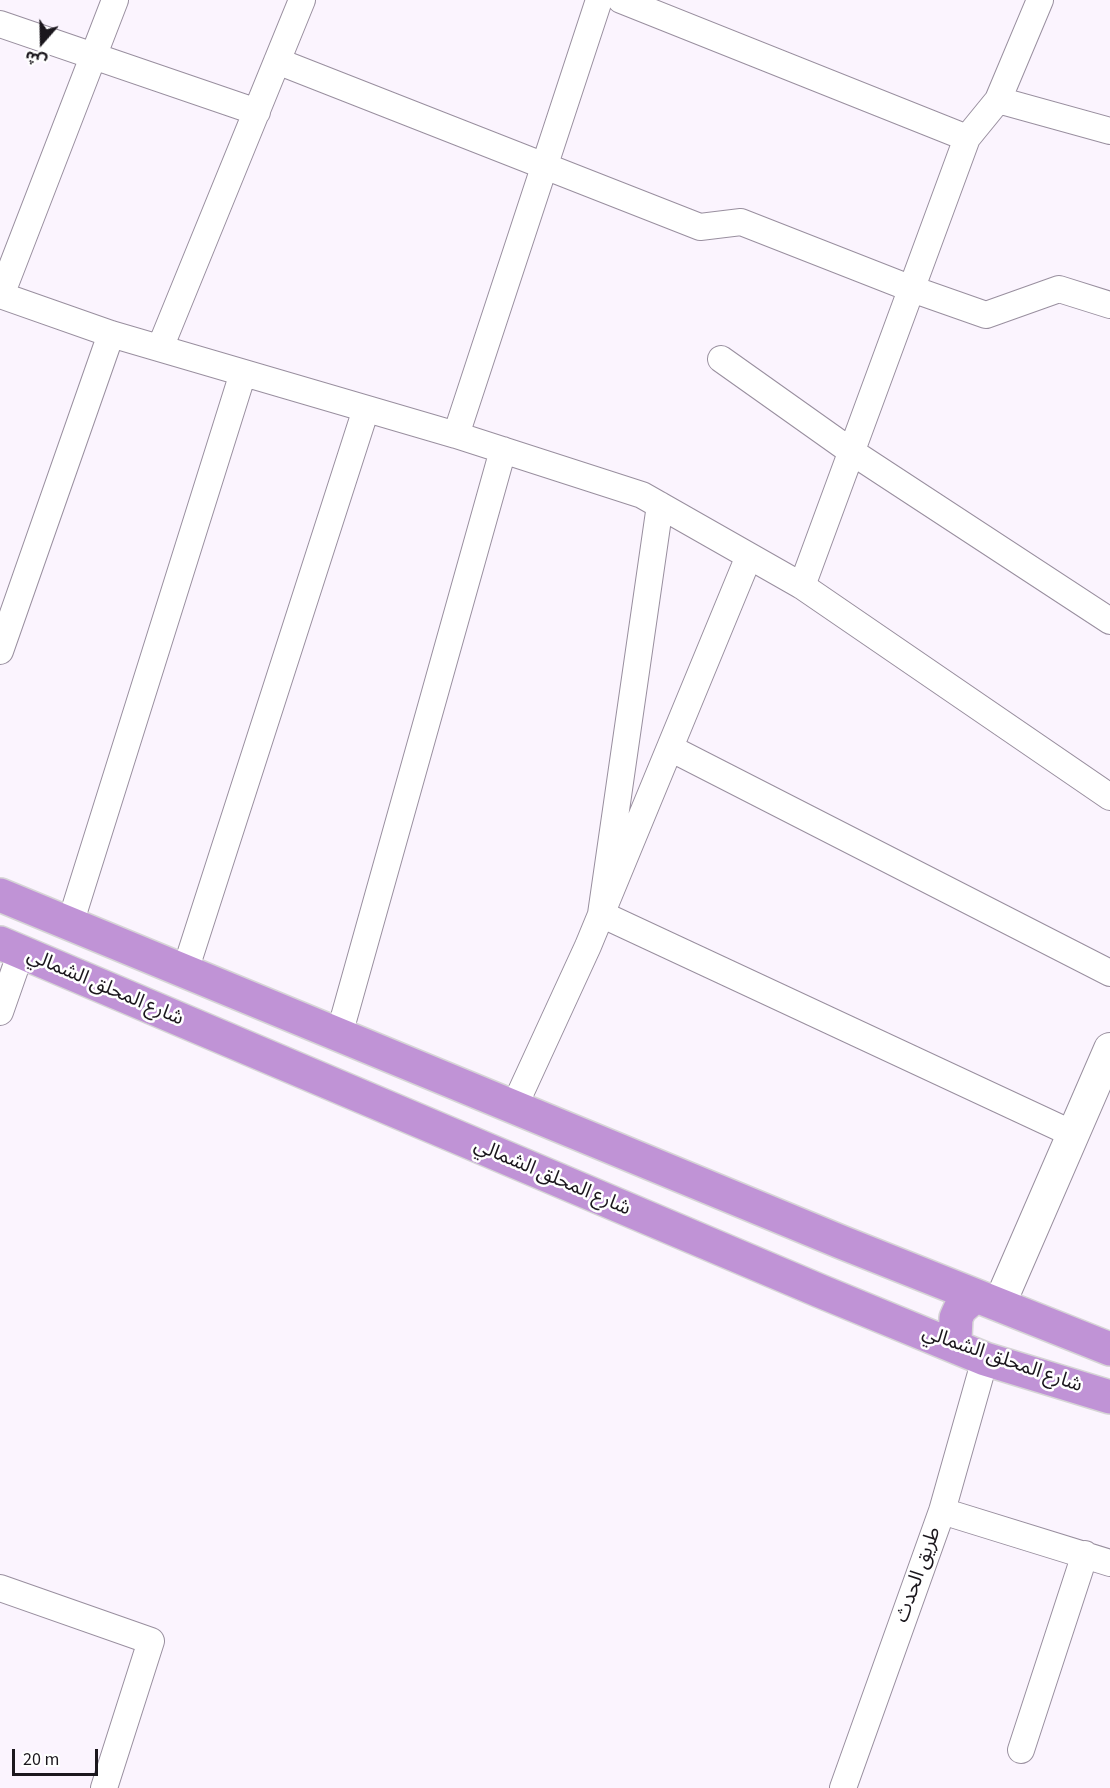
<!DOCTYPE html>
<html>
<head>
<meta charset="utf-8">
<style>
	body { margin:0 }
	#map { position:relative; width:1110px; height:1788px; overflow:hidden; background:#fbf4fe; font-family:"Source Sans 3","Noto Sans Arabic",sans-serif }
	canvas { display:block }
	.north { position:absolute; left:12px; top:12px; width:60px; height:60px; -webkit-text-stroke:4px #fff; paint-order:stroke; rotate:200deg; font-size:16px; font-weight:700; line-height:24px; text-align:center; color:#1b171d }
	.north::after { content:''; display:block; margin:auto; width:21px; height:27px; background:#1b171d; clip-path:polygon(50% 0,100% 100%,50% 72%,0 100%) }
	.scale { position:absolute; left:12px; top:1749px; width:86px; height:27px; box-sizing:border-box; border:3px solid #1b171d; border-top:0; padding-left:8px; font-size:18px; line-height:21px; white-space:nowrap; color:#1b171d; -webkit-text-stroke:4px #fff; paint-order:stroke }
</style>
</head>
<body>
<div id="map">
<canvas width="1110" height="1788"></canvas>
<div class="north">ش</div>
<div class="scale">20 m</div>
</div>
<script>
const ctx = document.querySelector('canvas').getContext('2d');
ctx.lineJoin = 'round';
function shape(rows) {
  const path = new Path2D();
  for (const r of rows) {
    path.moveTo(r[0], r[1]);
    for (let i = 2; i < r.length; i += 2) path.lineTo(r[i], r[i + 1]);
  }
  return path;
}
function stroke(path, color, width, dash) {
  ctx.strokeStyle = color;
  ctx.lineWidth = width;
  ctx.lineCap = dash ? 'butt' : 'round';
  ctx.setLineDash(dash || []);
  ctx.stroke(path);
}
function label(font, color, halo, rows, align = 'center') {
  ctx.font = font + ' "Source Sans 3","Noto Sans Arabic",sans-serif';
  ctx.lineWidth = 5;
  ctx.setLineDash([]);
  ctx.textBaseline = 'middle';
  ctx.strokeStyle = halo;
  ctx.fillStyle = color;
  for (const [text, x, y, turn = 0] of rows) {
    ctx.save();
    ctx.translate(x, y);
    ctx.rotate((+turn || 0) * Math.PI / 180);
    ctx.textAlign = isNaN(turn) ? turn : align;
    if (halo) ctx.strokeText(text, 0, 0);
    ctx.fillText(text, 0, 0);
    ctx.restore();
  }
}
const minor = shape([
	[621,0,967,138,998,100,1110,131],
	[0,24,257,112],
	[277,61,700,227,741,222,912,289,986,315,1059,289,1110,305],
	[998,100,1040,0],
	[0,295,111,334,456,435,642,495,802,586,1110,797],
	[1,295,115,0],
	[160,348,302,0],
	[721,359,852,452,1110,621],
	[456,435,599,0],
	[660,505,601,914,1073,1134],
	[802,586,967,138],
	[0,651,111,334],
	[670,748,1110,973],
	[70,924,243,373],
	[185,971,366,409],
	[0,1012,21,952],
	[339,1035,503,450],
	[514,1107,588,946,749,556],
	[942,1511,1110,1563],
	[0,1588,151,1641,104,1788],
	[1021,1750,1085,1554],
	[843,1788,942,1511,985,1359]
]);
const tertiary = shape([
	[999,1305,1110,1049]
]);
const trunk = shape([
	[0,895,841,1242,1110,1349],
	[0,943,820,1291,985,1359,1110,1397],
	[958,1348,955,1338,956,1318,960,1309,975,1296]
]);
const streetNames = [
	["شارع المحلق الشمالي",105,988,23],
	["شارع المحلق الشمالي",552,1178,23],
	["شارع المحلق الشمالي",1002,1360,19],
	["طريق الحدث",919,1575,-70]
];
stroke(minor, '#998f9f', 28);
stroke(tertiary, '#998f9f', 34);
stroke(trunk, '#d6d5d6', 36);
stroke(minor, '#fff', 26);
stroke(tertiary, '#fff', 32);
stroke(trunk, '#c093d6', 33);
label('20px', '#1b171d', '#fff', streetNames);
</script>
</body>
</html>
